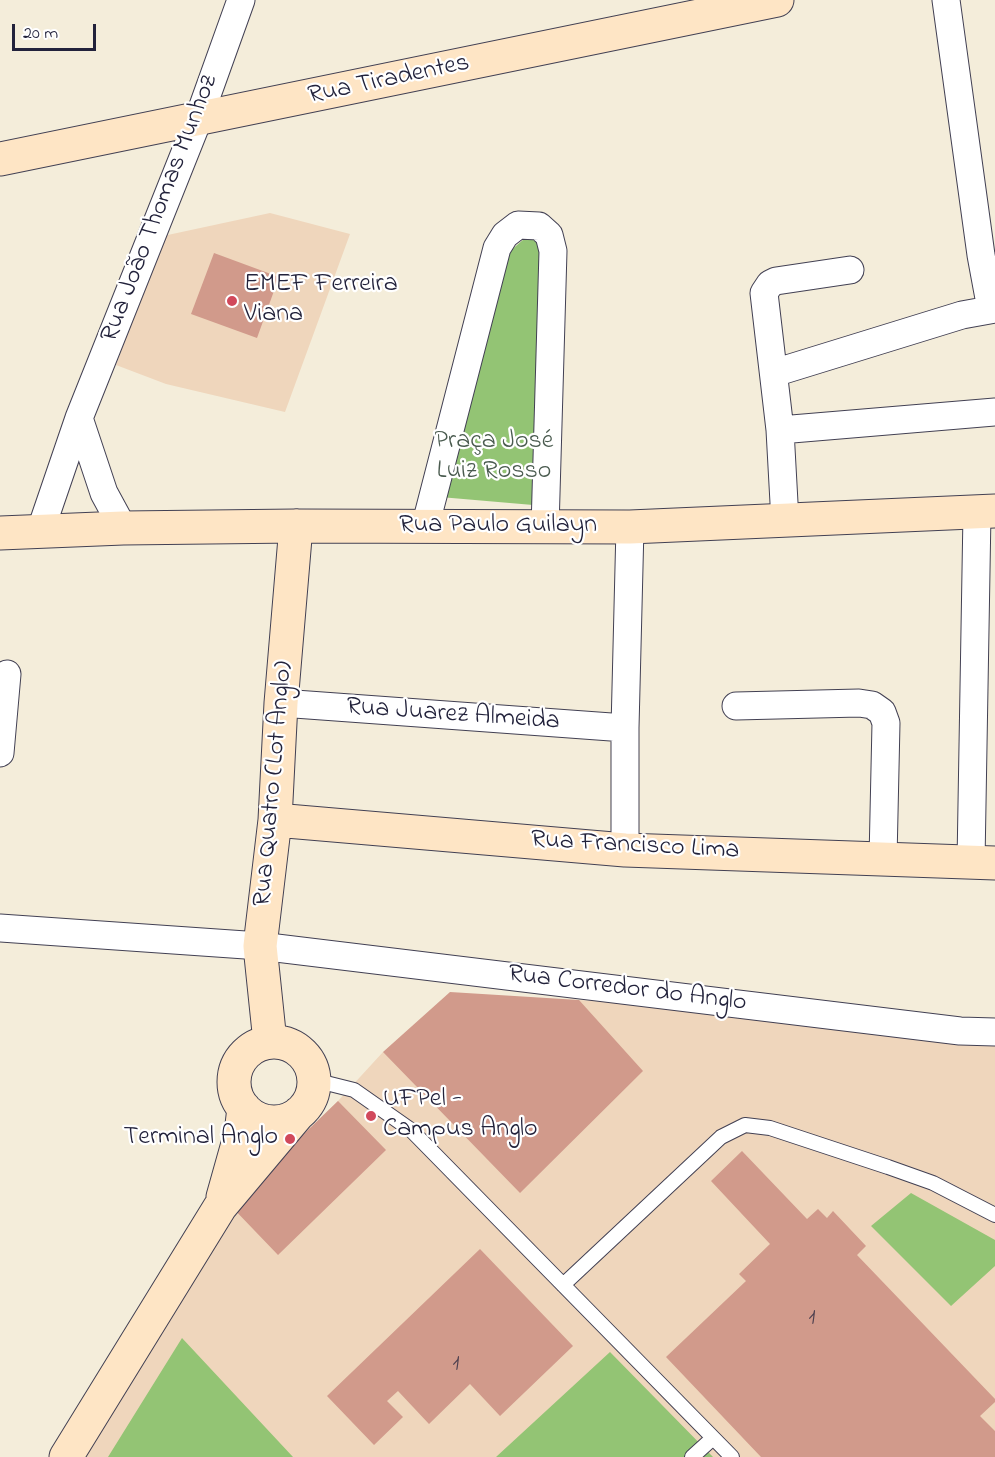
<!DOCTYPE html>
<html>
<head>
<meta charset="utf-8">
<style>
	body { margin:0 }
	#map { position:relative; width:995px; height:1457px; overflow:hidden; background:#f4edda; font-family:"Indie Flower",sans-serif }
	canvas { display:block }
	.scale { position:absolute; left:12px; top:24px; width:84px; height:27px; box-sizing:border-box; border:3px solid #22223b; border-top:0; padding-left:8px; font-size:18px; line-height:21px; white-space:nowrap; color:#22223b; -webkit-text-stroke:4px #fff; paint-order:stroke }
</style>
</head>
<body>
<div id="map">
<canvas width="995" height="1457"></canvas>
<div class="scale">20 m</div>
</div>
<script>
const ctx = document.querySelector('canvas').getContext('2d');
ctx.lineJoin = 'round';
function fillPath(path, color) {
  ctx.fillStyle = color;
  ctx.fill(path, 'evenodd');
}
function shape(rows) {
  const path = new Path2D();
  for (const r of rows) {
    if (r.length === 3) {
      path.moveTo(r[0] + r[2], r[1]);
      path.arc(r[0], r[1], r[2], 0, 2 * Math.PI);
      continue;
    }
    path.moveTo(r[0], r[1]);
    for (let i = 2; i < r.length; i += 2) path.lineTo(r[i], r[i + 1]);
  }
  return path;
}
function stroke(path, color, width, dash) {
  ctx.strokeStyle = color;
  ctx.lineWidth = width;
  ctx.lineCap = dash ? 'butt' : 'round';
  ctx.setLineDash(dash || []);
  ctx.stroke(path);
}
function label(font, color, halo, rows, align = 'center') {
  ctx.font = font + ' "Indie Flower",sans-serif';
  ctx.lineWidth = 4.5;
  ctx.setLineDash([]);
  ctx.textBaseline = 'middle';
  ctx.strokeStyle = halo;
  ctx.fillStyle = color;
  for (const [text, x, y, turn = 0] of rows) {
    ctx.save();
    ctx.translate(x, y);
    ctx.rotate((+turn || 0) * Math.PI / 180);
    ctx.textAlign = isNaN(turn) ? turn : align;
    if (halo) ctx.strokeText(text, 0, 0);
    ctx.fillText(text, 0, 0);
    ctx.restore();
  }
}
const built = shape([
	[270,213,350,234,285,412,166,384,116,365,163,236],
	[579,1000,995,1030,995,1457,80,1457,230,1205,338,1101,383,1052]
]);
const green = shape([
	[524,239,541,241,533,505,440,497,509,252],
	[911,1193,995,1240,995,1266,951,1306,871,1226],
	[182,1338,293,1457,108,1457],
	[610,1352,713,1457,496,1457]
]);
const building = shape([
	[214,253,279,277,257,338,191,314],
	[450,992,579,1000,643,1071,520,1193,383,1052],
	[338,1101,386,1150,278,1255,230,1205],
	[742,1151,807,1219,818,1209,827,1218,833,1211,866,1246,857,1255,995,1399,995,1402,980,1416,995,1431,995,1457,761,1457,666,1357,746,1281,739,1274,770,1244,711,1181],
	[480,1249,573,1346,500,1416,470,1384,429,1424,398,1391,387,1401,403,1417,374,1445,327,1396]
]);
const lane = shape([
	[314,1080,354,1090,411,1130,732,1457],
	[563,1285,721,1137,745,1125,770,1128,888,1167,933,1183,995,1215],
	[692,1457,713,1438]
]);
const street = shape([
	[946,0,981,255,991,309],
	[774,373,962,315,995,309],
	[79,418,104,493,123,528],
	[780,430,995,412],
	[785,521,780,430,764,293,770,284,776,281,850,270],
	[425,527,497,248,505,235,518,225,539,226,549,235,553,251,545,528],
	[40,532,79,418,198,120,241,0],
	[281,703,625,728],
	[736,706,859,703,872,705,882,712,886,723,883,859],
	[0,753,7,674],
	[625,850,625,728,630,527],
	[971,862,977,513],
	[0,928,260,946,960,1031,995,1032]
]);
const secondary = shape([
	[0,159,777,0],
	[0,533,123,528,296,526,630,527,995,511],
	[275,820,625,850,995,863],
	[270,1042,260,946,275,820,281,703,296,526],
	[274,1082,40],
	[223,1197,241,1133,244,1108],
	[66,1457,220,1207,299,1113]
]);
const markers = [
	[232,301,6,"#d1495b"],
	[371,1116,6,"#d1495b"],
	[290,1139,6,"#d1495b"]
];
const numberNames = [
	["1",812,1319],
	["1",456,1365]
];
const streetNames = [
	["Rua Tiradentes",389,81,-12],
	["Rua João Thomas Munhoz",161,209,-69],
	["Rua Paulo Guilayn",498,527],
	["Rua Juarez Almeida",453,716,4],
	["Rua Quatro (Lot Anglo)",275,784,-85],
	["Rua Francisco Lima",635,847,3],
	["Rua Corredor do Anglo",627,990,7]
];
const poiNames = [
	["EMEF Ferreira",244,286],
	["Viana",244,316],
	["UFPel -",383,1101],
	["Campus Anglo",383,1131],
	["Terminal Anglo",278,1139,"right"]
];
const parkNames = [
	["Praça José",494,443],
	["Luiz Rosso",494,473]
];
fillPath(built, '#efd6bc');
fillPath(green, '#93c474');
fillPath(building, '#d19a8b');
stroke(lane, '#424053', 16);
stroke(street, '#424053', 29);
stroke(secondary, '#424053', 35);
stroke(lane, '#fff', 14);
stroke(street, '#fff', 27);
stroke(secondary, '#fee5c5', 33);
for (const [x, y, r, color] of markers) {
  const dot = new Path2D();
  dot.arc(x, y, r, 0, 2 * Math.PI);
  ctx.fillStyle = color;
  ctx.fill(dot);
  stroke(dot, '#fff', 2);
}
label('22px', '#4e404f', null, numberNames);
label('26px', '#22223b', '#fff', streetNames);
label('26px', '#22223b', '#fff', poiNames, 'left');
label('26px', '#4a5b4f', '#fff', parkNames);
</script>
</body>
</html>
